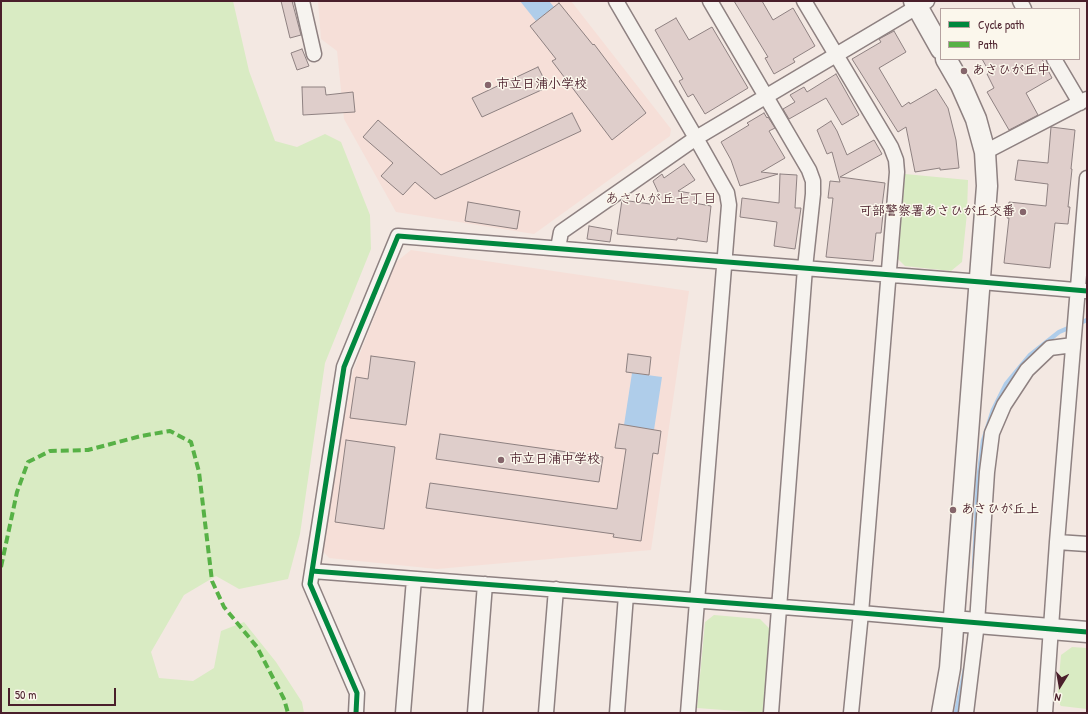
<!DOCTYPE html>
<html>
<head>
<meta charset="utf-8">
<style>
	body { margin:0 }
	#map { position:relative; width:1088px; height:714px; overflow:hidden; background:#f3e8e2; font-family:"Patrick Hand",sans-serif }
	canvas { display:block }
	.frame { position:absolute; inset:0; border:2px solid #4a1f2b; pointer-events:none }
	.legend { position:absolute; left:940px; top:8px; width:140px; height:52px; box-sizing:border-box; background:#fbf7ec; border:1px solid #b4a19f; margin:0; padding:5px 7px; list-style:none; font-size:12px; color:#4a1f2b }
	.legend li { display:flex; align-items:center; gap:8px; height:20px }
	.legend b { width:20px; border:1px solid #b4a19f }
	.north { position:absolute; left:1040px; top:666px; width:40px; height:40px; -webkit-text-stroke:3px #fbf7ec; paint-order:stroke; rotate:191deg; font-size:11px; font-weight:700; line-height:16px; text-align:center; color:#4a1f2b }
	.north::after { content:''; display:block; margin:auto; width:14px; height:18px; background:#4a1f2b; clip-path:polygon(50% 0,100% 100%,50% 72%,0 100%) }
	.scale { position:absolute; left:8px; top:688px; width:108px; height:18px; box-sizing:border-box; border:2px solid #4a1f2b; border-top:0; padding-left:5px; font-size:12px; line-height:14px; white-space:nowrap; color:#4a1f2b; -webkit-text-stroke:3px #fbf7ec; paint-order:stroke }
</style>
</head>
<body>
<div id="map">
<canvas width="1088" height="714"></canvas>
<div class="frame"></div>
<ul class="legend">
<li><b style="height:5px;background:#00873e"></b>Cycle path</li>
<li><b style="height:5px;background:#57b146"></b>Path</li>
</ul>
<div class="north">N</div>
<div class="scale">50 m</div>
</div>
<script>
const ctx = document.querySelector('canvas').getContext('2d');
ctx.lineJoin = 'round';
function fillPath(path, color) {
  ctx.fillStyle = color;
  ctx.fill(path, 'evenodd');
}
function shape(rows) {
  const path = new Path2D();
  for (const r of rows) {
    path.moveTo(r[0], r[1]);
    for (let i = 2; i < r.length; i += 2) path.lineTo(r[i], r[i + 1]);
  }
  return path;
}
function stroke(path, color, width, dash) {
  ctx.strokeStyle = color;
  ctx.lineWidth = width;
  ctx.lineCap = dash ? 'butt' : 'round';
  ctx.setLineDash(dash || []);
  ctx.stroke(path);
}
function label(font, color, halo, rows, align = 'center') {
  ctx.font = font + ' "Patrick Hand","Klee One",sans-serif';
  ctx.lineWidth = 3;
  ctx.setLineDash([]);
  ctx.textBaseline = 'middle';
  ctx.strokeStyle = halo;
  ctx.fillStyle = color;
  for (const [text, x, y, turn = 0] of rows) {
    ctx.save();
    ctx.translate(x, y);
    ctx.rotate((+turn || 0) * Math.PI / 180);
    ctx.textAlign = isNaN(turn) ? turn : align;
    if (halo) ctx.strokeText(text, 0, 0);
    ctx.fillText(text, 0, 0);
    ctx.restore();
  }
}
const built = shape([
	[318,1,571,1,671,129,670,136,534,234,396,212,344,119,337,51,321,39],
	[411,250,689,291,651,550,437,569,329,558,322,550,353,371,396,262]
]);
const green = shape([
	[1,1,233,1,249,71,275,141,297,147,325,134,341,142,370,215,371,249,325,363,300,534,288,579,239,589,216,576,184,595,151,652,159,678,193,681,214,668,221,631,244,622,276,662,302,702,304,713,1,713],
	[905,174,968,180,967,213,962,262,951,271,905,266,898,259],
	[714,615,760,619,770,629,763,713,697,708,705,622],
	[1072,647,1087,648,1087,709,1061,706,1057,701,1061,655]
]);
const water = shape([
	[520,1,549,1,554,7,536,21],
	[632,373,662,377,654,430,624,425]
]);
const stream = shape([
	[974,568,978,482,983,441,993,410,1006,384,1030,355,1059,332,1087,320],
	[956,713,965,669]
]);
const building = shape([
	[281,1,292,1,301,35,290,38,281,1],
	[734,1,762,1,773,20,793,8,815,46,793,59,795,62,774,74,765,58,768,57,734,1],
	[559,3,593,45,594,44,646,113,612,140,552,61,556,59,530,26,559,3],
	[676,18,689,40,712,27,748,88,705,114,693,94,688,97,679,81,683,79,655,30,676,18],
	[894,31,906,52,879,68,902,107,909,102,910,104,936,89,948,108,956,140,959,168,940,170,940,168,915,172,906,127,898,132,852,59,881,42,879,39,894,31],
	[302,49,309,66,297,70,291,53,302,49],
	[982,59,1042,59,1052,78,1026,93,1038,115,1009,130,987,92,994,88,987,74,990,73,982,59],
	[538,67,548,87,482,117,472,98,538,67],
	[836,74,859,115,842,125,826,98,789,119,783,109,795,102,790,95,804,87,807,92,836,74],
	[302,87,325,87,326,95,353,92,355,112,303,115,302,87],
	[572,113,581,131,435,199,415,182,403,195,381,176,393,163,363,137,378,120,441,175,572,113],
	[764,113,767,118,768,117,775,128,769,131,785,158,761,172,778,174,740,186,731,160,721,142,749,125,747,123,764,113],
	[831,121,837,131,847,155,874,140,882,154,840,177,885,183,881,214,883,214,881,233,876,233,873,261,826,257,833,198,828,198,830,181,840,182,832,152,827,154,817,130,831,121],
	[1051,127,1075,130,1071,169,1072,169,1068,207,1070,207,1068,224,1055,223,1050,268,1004,263,1009,218,1007,218,1009,202,1046,206,1048,184,1015,180,1018,160,1048,163,1051,127],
	[684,164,695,180,678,191,695,194,694,203,711,206,707,242,677,238,677,240,617,234,622,200,650,204,648,197,659,194,653,181,662,174,664,178,684,164],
	[780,174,797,175,795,208,801,208,795,249,774,246,777,222,740,217,742,198,779,203,780,174],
	[468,202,520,211,517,229,465,221,468,202],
	[589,226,612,230,610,242,587,239,589,226],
	[628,354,651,357,649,375,626,372,628,354],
	[371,356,415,362,406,425,350,418,356,377,368,379,371,356],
	[619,424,661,431,658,454,653,453,641,541,613,537,614,534,426,508,430,483,617,509,626,449,615,448,619,424],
	[440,434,603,457,599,482,436,459,440,434],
	[346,440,395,447,384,529,335,522,346,440]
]);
const street = shape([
	[302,1,314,54],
	[616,1,696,138,727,193,729,205,688,713],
	[710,1,809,170,813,181,813,194,805,268,771,713],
	[804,1,891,147,896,160,897,172,861,613,851,713],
	[1020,1,1024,9],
	[1054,59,1080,103],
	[985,152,1087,99],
	[558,248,561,232,696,138,927,1],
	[1057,542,1087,544],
	[312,571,861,613,953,621],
	[356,713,357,693,310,584,344,367,398,236,981,282,1087,291],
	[403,713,414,579],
	[475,713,485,584],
	[546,713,556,589],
	[617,713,626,595],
	[966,713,977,623,987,472,992,433,1004,405,1027,370,1050,348,1073,345],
	[1045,713,1057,542,1087,178]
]);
const secondary = shape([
	[914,1,941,49],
	[953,621,1087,632],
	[942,713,950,668,987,186,985,152,976,119,961,85,946,59]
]);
const quiet = shape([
	[1,567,17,492,28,462,50,451,88,450,141,436,170,431,191,442,199,472,212,581,224,607,257,647,284,699,288,713]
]);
const cycleway = shape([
	[312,571,861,613,1087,632],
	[356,713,357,693,310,584,344,367,398,236,981,282,1087,291]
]);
const markers = [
	[964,71,4,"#85656b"],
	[488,85,4,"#85656b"],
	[1023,212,4,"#85656b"],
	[501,460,4,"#85656b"],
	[953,510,4,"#85656b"]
];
const poiNames = [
	["あさひが丘中",972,71],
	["市立日浦小学校",496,85],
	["可部警察署あさひが丘交番",1015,212,"right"],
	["市立日浦中学校",509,460],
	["あさひが丘上",961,510]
];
const neighbourhoodNames = [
	["あさひが丘七丁目",661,199]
];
fillPath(built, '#f6dfd8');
fillPath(green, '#d9ebc3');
fillPath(water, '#afcdea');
stroke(stream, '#afcdea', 4.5);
fillPath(building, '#dfcecb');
stroke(building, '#8e8181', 1);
stroke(street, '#8e8181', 17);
stroke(secondary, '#8e8181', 23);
stroke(street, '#f6f3ef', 14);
stroke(secondary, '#f6f3ef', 20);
stroke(quiet, '#57b146', 4, [8, 4]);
stroke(cycleway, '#00873e', 5);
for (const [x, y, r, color] of markers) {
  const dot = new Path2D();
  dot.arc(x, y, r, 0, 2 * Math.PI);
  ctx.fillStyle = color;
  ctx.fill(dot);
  stroke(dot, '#fbf7ec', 1.5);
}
label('bold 13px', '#4a1f2b', '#fbf7ec', poiNames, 'left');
label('14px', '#4a1f2b', '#fbf7ec', neighbourhoodNames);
</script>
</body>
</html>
